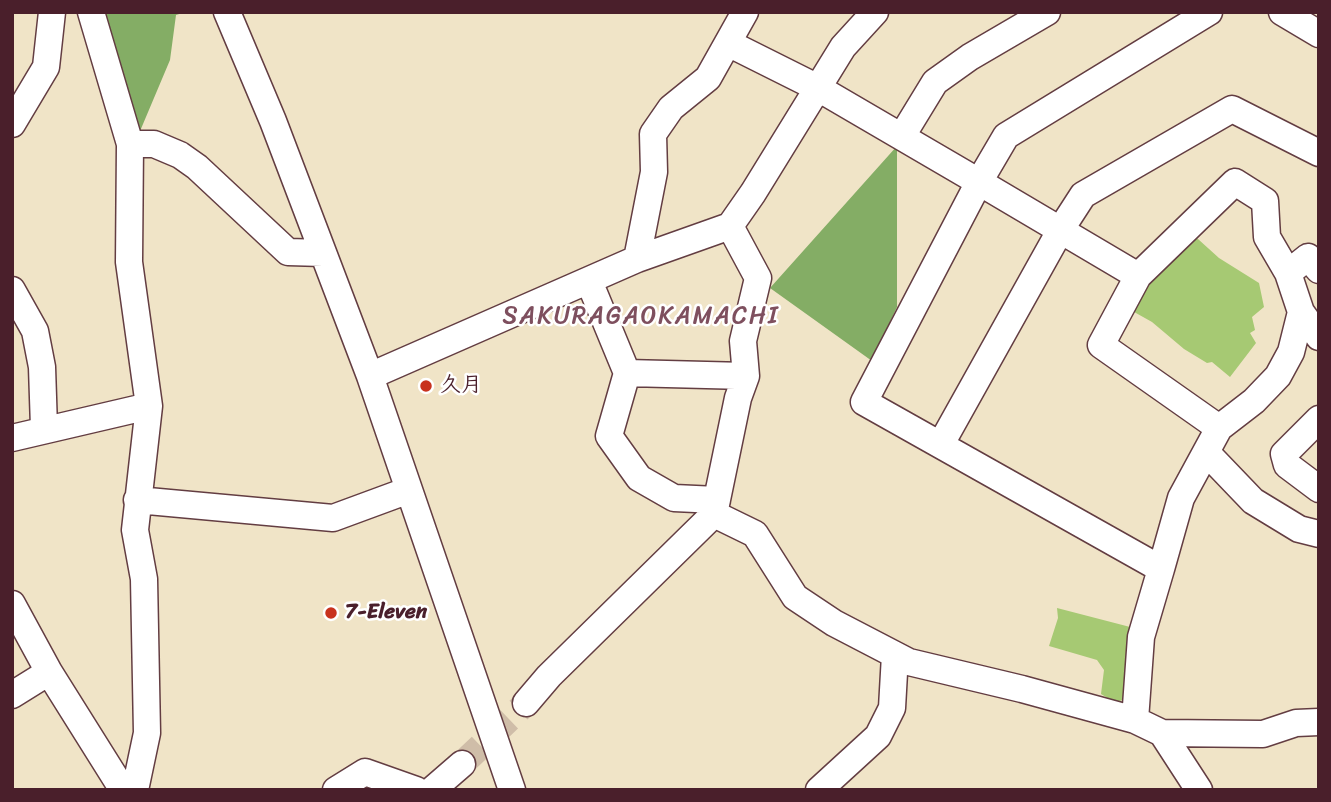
<!DOCTYPE html>
<html>
<head>
<meta charset="utf-8">
<style>
	body { margin:0 }
	#map { position:relative; width:1331px; height:802px; overflow:hidden; background:#f0e4c7; font-family:Sriracha,sans-serif }
	canvas { display:block }
	.frame { position:absolute; inset:0; border:14px solid #4a1f2b; pointer-events:none }
</style>
</head>
<body>
<div id="map">
<canvas width="1331" height="802"></canvas>
<div class="frame"></div>
</div>
<script>
const ctx = document.querySelector('canvas').getContext('2d');
ctx.lineJoin = 'round';
function fillPath(path, color) {
  ctx.fillStyle = color;
  ctx.fill(path, 'evenodd');
}
function shape(rows) {
  const path = new Path2D();
  for (const r of rows) {
    path.moveTo(r[0], r[1]);
    for (let i = 2; i < r.length; i += 2) path.lineTo(r[i], r[i + 1]);
  }
  return path;
}
function stroke(path, color, width, dash) {
  ctx.strokeStyle = color;
  ctx.lineWidth = width;
  ctx.lineCap = dash ? 'butt' : 'round';
  ctx.setLineDash(dash || []);
  ctx.stroke(path);
}
function label(font, color, halo, rows, align = 'center') {
  ctx.font = font + ' Sriracha,"Klee One",sans-serif';
  ctx.lineWidth = 5;
  ctx.setLineDash([]);
  ctx.textBaseline = 'middle';
  ctx.strokeStyle = halo;
  ctx.fillStyle = color;
  for (const [text, x, y, turn = 0] of rows) {
    ctx.save();
    ctx.translate(x, y);
    ctx.rotate((+turn || 0) * Math.PI / 180);
    ctx.textAlign = isNaN(turn) ? turn : align;
    if (halo) ctx.strokeText(text, 0, 0);
    ctx.fillText(text, 0, 0);
    ctx.restore();
  }
}
const green = shape([
	[1188,230,1219,258,1259,283,1264,307,1252,317,1255,330,1250,333,1256,343,1230,377,1212,362,1207,363,1184,349,1152,322,1127,308],
	[1057,608,1134,628,1124,699,1116,703,1101,694,1104,670,1097,660,1049,646,1058,618]
]);
const forest = shape([
	[97,12,186,12,176,15,170,60,135,143],
	[897,146,897,307,872,361,770,288]
]);
const minorTunnel = shape([
	[462,764,526,703]
]);
const minor = shape([
	[91,12,130,144,129,262,149,406],
	[227,12,273,121,370,376,512,790],
	[1282,12,1319,34],
	[728,43,818,88,979,182,1006,136,1209,12],
	[12,124,46,67,52,12],
	[902,136,935,82,970,57,1047,12],
	[130,144,154,144,180,155,197,167,288,252,323,253],
	[979,182,1138,276,1101,345,1219,428,1181,498,1161,569,864,402,979,182],
	[637,259,654,172,653,134,671,108,708,78,745,12],
	[1288,273,1308,257,1319,270],
	[1138,276,1235,182,1265,201,1267,237,1288,273,1301,312,1291,352,1278,376,1254,401,1219,428],
	[589,281,627,373,609,436,639,478,674,498,717,500],
	[12,290,35,331,42,367,44,428],
	[1301,312,1319,337],
	[627,373,746,376],
	[370,376,637,259,730,226,753,193,843,47,875,12],
	[1319,419,1284,454,1287,465,1319,489],
	[12,438,149,406,135,530,144,579,147,733,135,790],
	[941,444,1061,229,1083,195,1232,109,1319,153],
	[1206,452,1253,501,1299,529,1319,534],
	[137,500,333,518,409,490],
	[714,514,738,398,746,376,743,341,758,278,730,226],
	[12,604,49,672,123,790],
	[12,695,49,672],
	[526,703,549,676,714,514,755,534,795,597,834,623,909,662,1022,689,1135,720,1162,733,1199,790],
	[1135,720,1141,637,1161,569],
	[1162,733,1263,734,1296,723,1319,722],
	[336,790,365,772,416,790],
	[432,790,462,764],
	[819,790,878,736,892,708,895,655]
]);
const markers = [
	[426,386,7,"#c8321e"],
	[331,613,7,"#c8321e"]
];
const poiNames = [
	["久月",440,386],
	["7-Eleven",345,613]
];
const quarterNames = [
	["SAKURAGAOKAMACHI",641,317]
];
fillPath(green, '#a6c973');
fillPath(forest, '#84ad65');
stroke(minorTunnel, '#cfbda8', 26, [26, 13]);
stroke(minor, '#633d42', 29);
stroke(minor, '#fff', 26);
for (const [x, y, r, color] of markers) {
  const dot = new Path2D();
  dot.arc(x, y, r, 0, 2 * Math.PI);
  ctx.fillStyle = color;
  ctx.fill(dot);
  stroke(dot, '#fff', 2.5);
}
label('bold 21px', '#4a1f2b', '#fff', poiNames, 'left');
ctx.letterSpacing = '2px';
label('24px', '#7e4f5e', '#fff', quarterNames);
ctx.letterSpacing = '0px';
</script>
</body>
</html>
